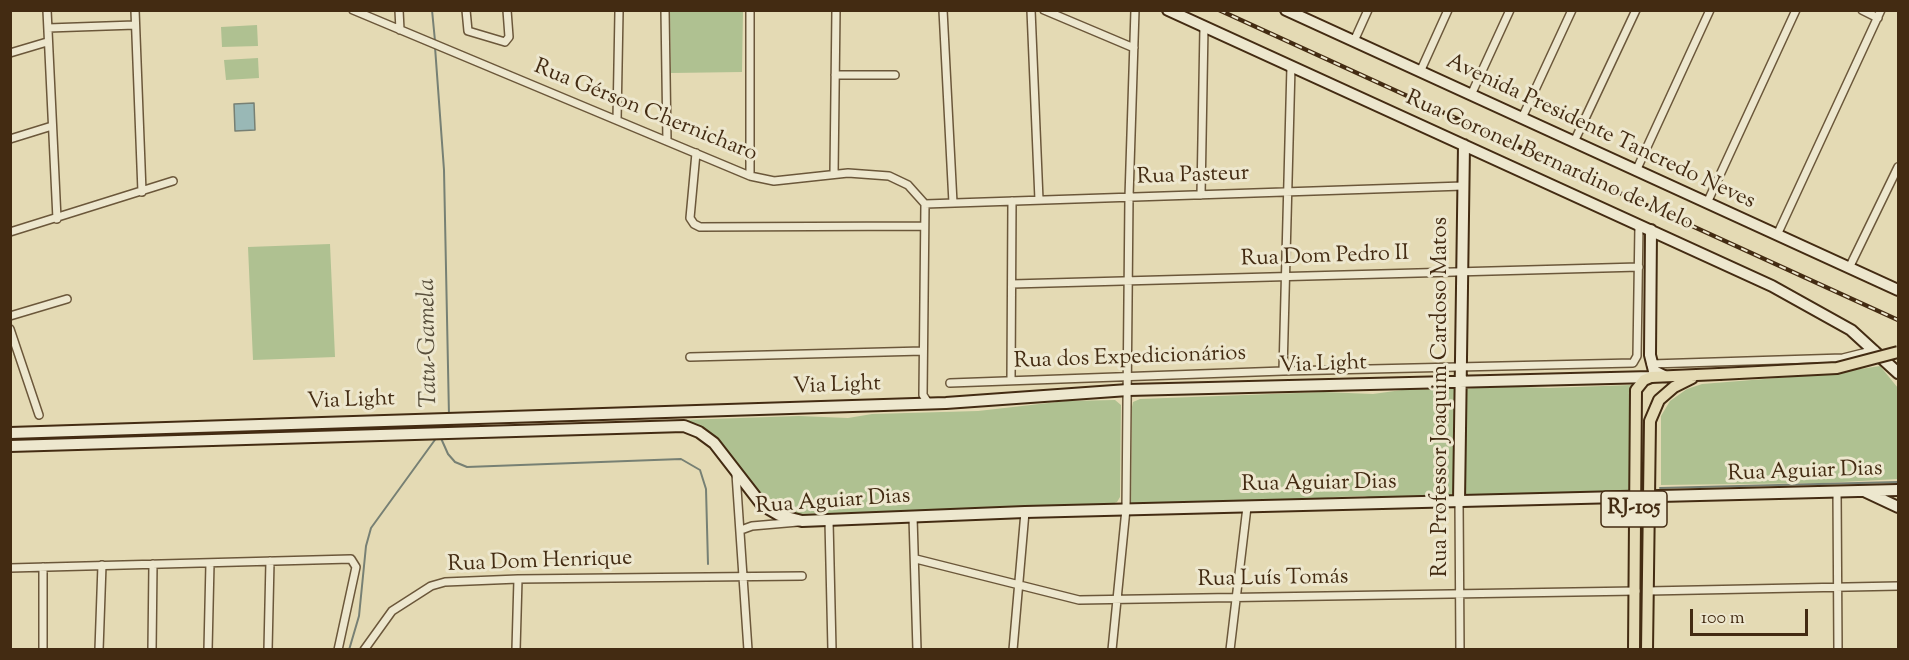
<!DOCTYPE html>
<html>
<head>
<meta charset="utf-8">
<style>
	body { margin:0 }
	#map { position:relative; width:1909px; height:660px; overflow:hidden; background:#e4dab4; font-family:"Sorts Mill Goudy",serif }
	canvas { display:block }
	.frame { position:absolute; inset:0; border:12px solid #432b12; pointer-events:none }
	.scale { position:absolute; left:1690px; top:609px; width:118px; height:27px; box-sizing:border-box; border:3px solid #432b12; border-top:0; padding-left:8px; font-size:18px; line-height:21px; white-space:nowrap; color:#432b12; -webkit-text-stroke:4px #ede7ce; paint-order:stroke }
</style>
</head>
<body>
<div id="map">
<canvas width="1909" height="660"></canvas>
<div class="frame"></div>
<div class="scale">100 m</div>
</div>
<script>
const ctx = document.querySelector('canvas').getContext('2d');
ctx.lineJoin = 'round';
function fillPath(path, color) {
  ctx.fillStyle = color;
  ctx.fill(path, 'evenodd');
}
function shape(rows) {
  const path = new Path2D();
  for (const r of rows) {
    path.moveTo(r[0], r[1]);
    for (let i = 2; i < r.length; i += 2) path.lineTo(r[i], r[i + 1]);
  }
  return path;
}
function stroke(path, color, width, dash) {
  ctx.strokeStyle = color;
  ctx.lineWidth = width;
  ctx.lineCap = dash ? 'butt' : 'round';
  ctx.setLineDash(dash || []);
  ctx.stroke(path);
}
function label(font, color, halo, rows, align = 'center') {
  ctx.font = font + ' "Sorts Mill Goudy",serif';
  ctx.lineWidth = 6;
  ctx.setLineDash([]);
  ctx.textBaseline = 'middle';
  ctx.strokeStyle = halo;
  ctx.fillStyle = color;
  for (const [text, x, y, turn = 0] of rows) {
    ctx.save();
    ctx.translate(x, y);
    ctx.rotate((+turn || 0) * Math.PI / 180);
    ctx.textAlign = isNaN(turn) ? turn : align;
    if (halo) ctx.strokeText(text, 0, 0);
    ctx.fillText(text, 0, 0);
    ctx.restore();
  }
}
const green = shape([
	[670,11,743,11,742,72,671,73],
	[257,25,258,46,222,47,221,27],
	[258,58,259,78,226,80,224,60],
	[330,244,335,357,253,360,248,247],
	[1880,366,1898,388,1898,479,1823,483,1661,485,1661,416,1670,401,1687,389,1702,384,1827,374],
	[1631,385,1630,492,1466,496,1466,389,1488,386,1549,388],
	[1409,389,1454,389,1453,492,1450,497,1379,500,1365,496,1334,497,1303,502,1132,505,1131,502,1132,407,1133,402,1140,399,1324,392,1373,394],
	[1115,400,1121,405,1120,497,1117,502,1106,506,795,514,778,509,760,494,717,437,698,424,682,420,799,416,848,418,872,414,978,411,1066,401]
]);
const water = shape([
	[254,103,255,130,235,131,234,104,254,103]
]);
const stream = shape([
	[432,10,435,41],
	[435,47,444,170,449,416],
	[440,436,448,454,455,462,467,467,681,459,700,470,706,489,708,564],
	[1660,488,1898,482],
	[349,650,359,616,366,546,371,528,437,437]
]);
const street = shape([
	[47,10,57,219],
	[135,10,142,192],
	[353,10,750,176,774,181,848,173,889,176,908,185,925,204],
	[399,10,400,30],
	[466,10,468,31,505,42,509,37,507,10],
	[665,10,667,141],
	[750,10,750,176],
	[943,10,953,203],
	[1031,10,1039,200],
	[1044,10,1134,48],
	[1862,10,1878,18],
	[48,28,135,25],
	[1354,41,1368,10],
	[10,53,47,42],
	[1420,72,1448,10],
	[835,75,895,75],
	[1471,95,1510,10],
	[1522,118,1572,10],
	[617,120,619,12],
	[10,139,52,126],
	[1574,142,1636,10],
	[696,153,690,218,694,224,700,227,923,226],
	[1636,171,1710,10],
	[834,174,836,10],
	[1201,195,1204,27],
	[1707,203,1796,10],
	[925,204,1463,186],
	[925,204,923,395,929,404],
	[10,232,173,181],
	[1777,235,1881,10],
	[1849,268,1898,167],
	[1012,284,1639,267],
	[10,316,67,299],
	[10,329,39,415],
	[690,357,923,351],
	[1651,364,1843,358,1875,350],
	[1283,371,1291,66],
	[1011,381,1012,201],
	[950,383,1283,371,1633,363,1637,356,1639,225],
	[736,474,748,650],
	[1837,491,1838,650],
	[1459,501,1460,650],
	[913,517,917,650],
	[829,521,832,650],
	[741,530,752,526,798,522],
	[916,559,1079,600,1636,591],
	[43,567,43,650],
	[10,568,351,559,356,567,338,650],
	[1648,591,1898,586],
	[99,650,102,565],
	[152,650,153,564],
	[208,650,210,563],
	[268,650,270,561],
	[364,650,392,611,431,586,445,582,518,579,802,576],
	[516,650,518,579],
	[1013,650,1025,512],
	[1112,650,1126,509,1129,197,1135,10],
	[1230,650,1247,507]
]);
const secondary = shape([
	[1168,10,1772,286,1851,330,1898,373],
	[1286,10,1898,290],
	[1651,230,1650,355,1654,371,1664,376],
	[10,433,946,403,1128,390,1651,377],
	[10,446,684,426,699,432,714,443,762,505,779,515,802,521,1025,512,1898,490],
	[1866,492,1898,507],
	[1459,501,1464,145]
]);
const primary = shape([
	[1634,650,1636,390,1644,380,1651,377,1719,374],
	[1647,650,1650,421,1659,400,1674,387,1692,378]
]);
const rail = shape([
	[1219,10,1898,320]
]);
const primaryBridge = shape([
	[1719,374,1837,368,1898,352]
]);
const shields = [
	[1634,509,66]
];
const shieldNames = [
	["RJ-105",1634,509]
];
const streetNames = [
	["Rua Gérson Chernicharo",645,112,22],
	["Avenida Presidente Tancredo Neves",1600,133,25],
	["Rua Coronel Bernardino de Melo",1549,162,24],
	["Rua Pasteur",1193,177,-2],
	["Rua Dom Pedro II",1325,258,-2],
	["Rua dos Expedicionários",1130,359,-2],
	["Via Light",1323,366,-2],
	["Via Light",837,387,-2],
	["Rua Professor Joaquim Cardoso Matos",1442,397,-90],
	["Via Light",351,402,-2],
	["Rua Aguiar Dias",1805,473,-2],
	["Rua Aguiar Dias",1319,485,-1],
	["Rua Aguiar Dias",833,503,-4],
	["Rua Dom Henrique",540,563,-2],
	["Rua Luís Tomás",1273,580,-1]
];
const waterNames = [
	["Tatu-Gamela",430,343,-91]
];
fillPath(green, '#afc191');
fillPath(water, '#99b8b6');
stroke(water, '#778074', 1.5);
stroke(stream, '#778074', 2);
stroke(street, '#6b573a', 10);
stroke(secondary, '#432b12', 14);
stroke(primary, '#432b12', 14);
stroke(street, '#ede7ce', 7);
stroke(secondary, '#ede7ce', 10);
stroke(primary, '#e4dab4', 10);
stroke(rail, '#432b12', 4.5);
stroke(rail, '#ede7ce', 2, [7]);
stroke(primaryBridge, '#432b12', 14, []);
stroke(primaryBridge, '#e4dab4', 10);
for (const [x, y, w] of shields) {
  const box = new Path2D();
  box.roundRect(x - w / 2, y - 18, w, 36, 4.5);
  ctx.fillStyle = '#ede7ce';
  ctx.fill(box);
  stroke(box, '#432b12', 1.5);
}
label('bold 21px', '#432b12', null, shieldNames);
label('22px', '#432b12', '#ede7ce', streetNames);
label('italic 24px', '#584e3b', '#ede7ce', waterNames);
</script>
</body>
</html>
